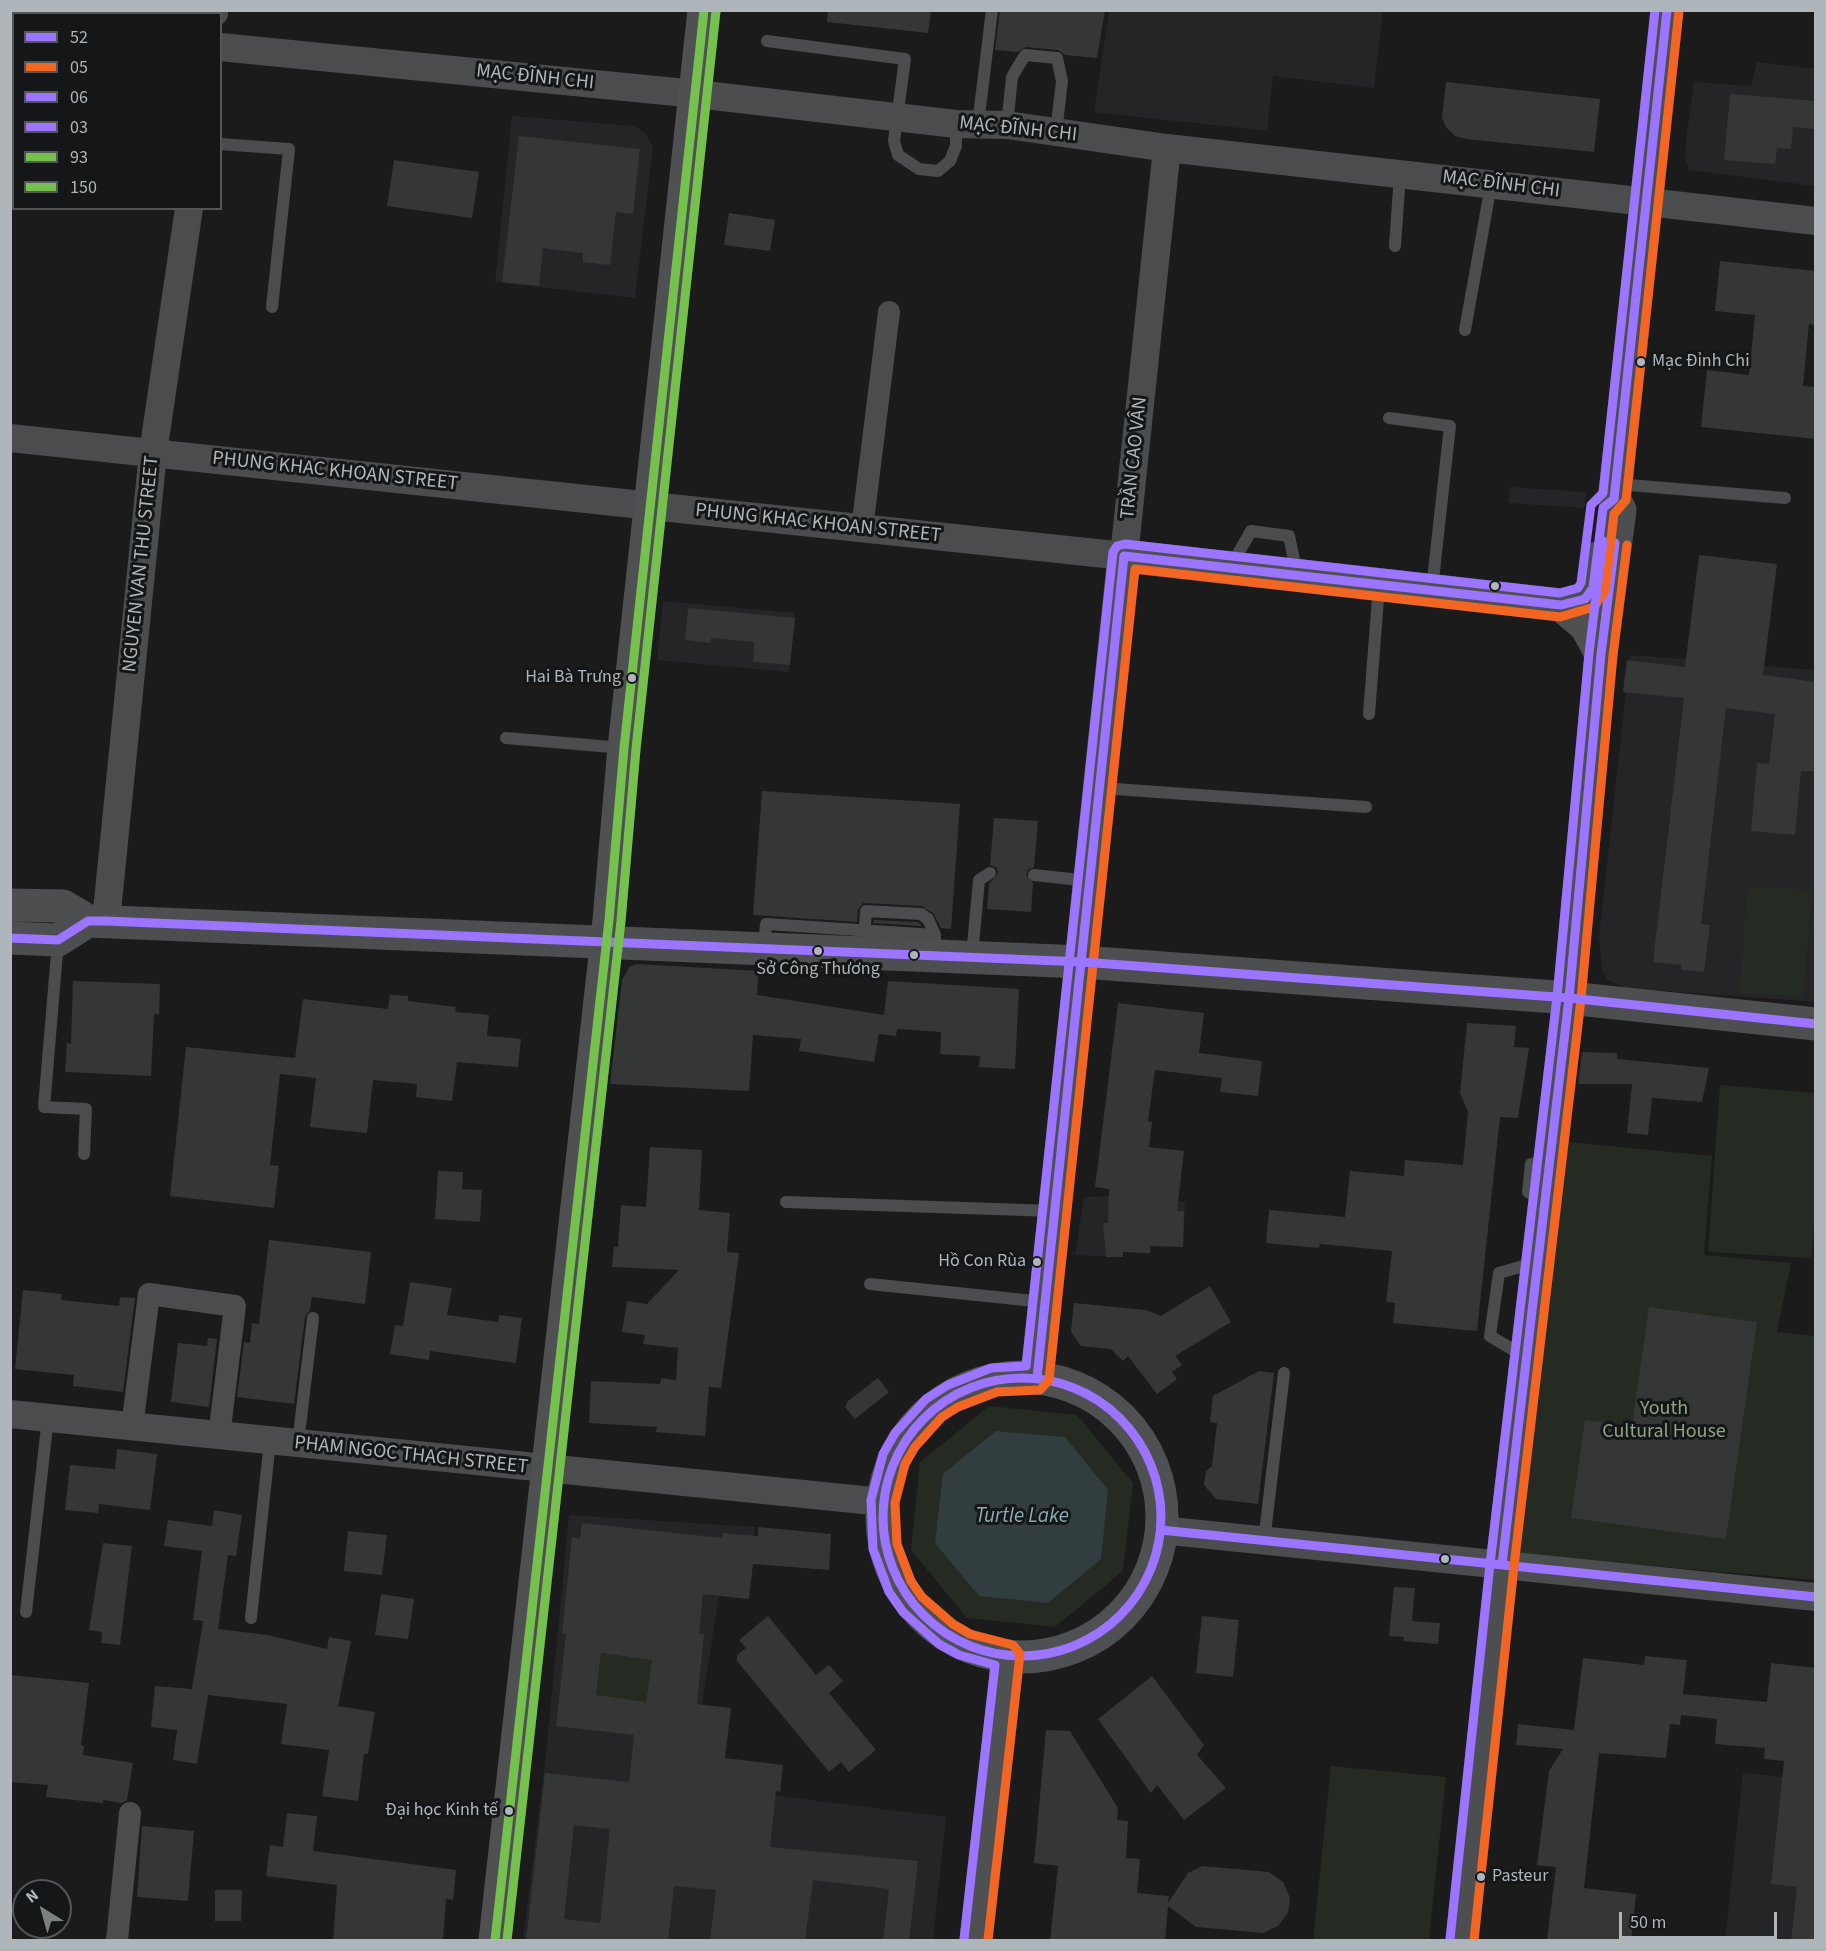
<!DOCTYPE html>
<html>
<head>
<meta charset="utf-8">
<style>
	body { margin:0 }
	#map { position:relative; width:1826px; height:1951px; overflow:hidden; background:#1b1b1b; font-family:"Source Sans 3",sans-serif }
	canvas { display:block }
	.frame { position:absolute; inset:0; border:12px solid #aeb6bb; pointer-events:none }
	.legend { position:absolute; left:12px; top:12px; width:210px; height:198px; box-sizing:border-box; background:#151617; border:2px solid #525659; margin:0; padding:8px 10px; list-style:none; font-size:18px; color:#aeb6bb }
	.legend li { display:flex; align-items:center; gap:12px; height:30px }
	.legend b { width:30px; border:2px solid #525659 }
	.north { position:absolute; left:12px; top:1879px; width:60px; height:60px; box-sizing:border-box; background:#151617; border:2px solid #525659; border-radius:50%; rotate:323deg; font-size:16px; font-weight:700; line-height:24px; text-align:center; color:#aeb6bb }
	.north::after { content:''; display:block; margin:auto; width:21px; height:27px; background:#7b8083; clip-path:polygon(50% 0,100% 100%,50% 72%,0 100%) }
	.scale { position:absolute; left:1619px; top:1912px; width:158px; height:27px; box-sizing:border-box; border:3px solid #aeb6bb; border-top:0; padding-left:8px; font-size:18px; line-height:21px; white-space:nowrap; color:#aeb6bb; -webkit-text-stroke:4px #151617; paint-order:stroke }
</style>
</head>
<body>
<div id="map">
<canvas width="1826" height="1951"></canvas>
<div class="frame"></div>
<ul class="legend">
<li><b style="height:8px;background:#9b74ff"></b>52</li>
<li><b style="height:8px;background:#f26522"></b>05</li>
<li><b style="height:8px;background:#9b74ff"></b>06</li>
<li><b style="height:8px;background:#9b74ff"></b>03</li>
<li><b style="height:8px;background:#76c04d"></b>93</li>
<li><b style="height:8px;background:#76c04d"></b>150</li>
</ul>
<div class="north">N</div>
<div class="scale">50 m</div>
</div>
<script>
const ctx = document.querySelector('canvas').getContext('2d');
ctx.lineJoin = 'round';
function fillPath(path, color) {
  ctx.fillStyle = color;
  ctx.fill(path, 'evenodd');
}
function shape(rows) {
  const path = new Path2D();
  for (const r of rows) {
    if (r.length === 3) {
      path.moveTo(r[0] + r[2], r[1]);
      path.arc(r[0], r[1], r[2], 0, 2 * Math.PI);
      continue;
    }
    path.moveTo(r[0], r[1]);
    for (let i = 2; i < r.length; i += 2) path.lineTo(r[i], r[i + 1]);
  }
  return path;
}
function stroke(path, color, width, dash) {
  ctx.strokeStyle = color;
  ctx.lineWidth = width;
  ctx.lineCap = dash ? 'butt' : 'round';
  ctx.setLineDash(dash || []);
  ctx.stroke(path);
}
function label(font, color, halo, rows, align = 'center') {
  ctx.font = font + ' "Source Sans 3",sans-serif';
  ctx.lineWidth = 6;
  ctx.setLineDash([]);
  ctx.textBaseline = 'middle';
  ctx.strokeStyle = halo;
  ctx.fillStyle = color;
  for (const [text, x, y, turn = 0] of rows) {
    ctx.save();
    ctx.translate(x, y);
    ctx.rotate((+turn || 0) * Math.PI / 180);
    ctx.textAlign = isNaN(turn) ? turn : align;
    if (halo) ctx.strokeText(text, 0, 0);
    ctx.fillText(text, 0, 0);
    ctx.restore();
  }
}
const built = shape([
	[1109,11,1383,11,1374,88,1273,76,1267,131,1094,112],
	[1757,62,1815,69,1815,186,1689,170,1685,158,1686,140,1694,82,1751,86],
	[512,116,635,126,646,134,653,147,635,298,495,282],
	[1510,487,1586,492,1584,508,1508,503],
	[663,601,795,613,789,672,657,660],
	[1630,655,1815,670,1815,1002,1625,988,1608,980,1602,970,1599,936],
	[1111,1196,1185,1202,1183,1247,1151,1246,1150,1253,1123,1252,1123,1257,1075,1255,1084,1197],
	[569,1515,755,1527,749,1599,719,1596,692,1768,705,1787,946,1817,933,1940,523,1940,546,1754],
	[1743,1773,1815,1780,1815,1940,1725,1940]
]);
const green = shape([
	[1747,886,1812,890,1804,996,1740,993],
	[1720,1085,1815,1093,1816,1207,1811,1258,1708,1252],
	[1549,1140,1712,1156,1704,1255,1791,1263,1777,1332,1815,1336,1815,1580,1504,1553],
	[989,1406,1077,1415,1133,1483,1123,1571,1055,1627,967,1618,911,1550,920,1462],
	[601,1653,652,1660,646,1702,596,1695],
	[1331,1766,1446,1777,1429,1940,1313,1940]
]);
const water = shape([
	[996,1431,1065,1437,1108,1490,1101,1559,1048,1603,979,1596,935,1543,943,1474]
]);
const building = shape([
	[828,10,931,10,928,33,827,22],
	[1000,10,1105,10,1097,58,1065,55,1058,50,1026,47,1017,52,995,50],
	[1446,82,1600,99,1594,152,1466,139,1455,136,1446,127,1442,118],
	[1730,94,1815,101,1815,129,1793,127,1791,149,1777,148,1775,164,1724,160],
	[519,136,640,149,633,214,616,212,610,265,583,262,583,253,543,248,539,286,502,282],
	[394,160,479,172,472,218,387,206],
	[729,213,775,220,770,251,724,245],
	[1720,261,1815,271,1815,325,1809,324,1803,386,1815,387,1815,439,1701,427,1707,370,1749,375,1755,315,1715,311],
	[1699,555,1777,564,1763,675,1815,682,1815,771,1801,771,1795,835,1751,831,1757,763,1769,764,1775,714,1726,708,1701,924,1710,925,1704,972,1681,970,1681,965,1653,962,1684,698,1623,692,1627,660,1685,667],
	[688,608,795,618,790,665,753,662,754,642,711,638,711,643,685,640],
	[762,791,960,804,951,929,941,928,933,913,921,906,863,903,858,910,857,922,753,915],
	[994,818,1038,821,1034,867,1028,870,1026,875,1033,883,1031,912,987,909,989,884,998,873,997,868,990,865],
	[874,920,918,922,922,926,873,923],
	[637,964,759,971,757,995,884,1015,888,981,1019,989,1015,1069,979,1067,980,1056,940,1054,941,1032,897,1029,896,1036,879,1034,874,1062,799,1051,801,1039,753,1035,749,1091,610,1084,622,980,629,967],
	[73,981,160,984,159,1014,154,1014,151,1076,65,1072,67,1043,71,1044],
	[390,995,408,996,408,1001,456,1007,455,1012,489,1015,487,1036,521,1039,518,1067,457,1062,452,1101,416,1097,417,1084,373,1080,367,1133,310,1127,316,1078,280,1074,270,1165,279,1166,274,1208,170,1196,186,1047,295,1058,303,999,388,1009],
	[1118,1003,1204,1013,1199,1053,1262,1061,1258,1096,1220,1092,1222,1078,1155,1070,1148,1121,1152,1122,1149,1147,1184,1151,1177,1211,1184,1211,1183,1247,1150,1246,1150,1253,1123,1252,1123,1257,1106,1257,1103,1223,1108,1223,1109,1189,1095,1187],
	[1467,1023,1516,1026,1514,1047,1529,1048,1518,1118,1500,1117,1477,1331,1393,1323,1395,1303,1386,1302,1392,1251,1320,1244,1319,1248,1266,1243,1269,1210,1345,1217,1350,1171,1404,1176,1405,1160,1463,1165,1468,1112,1460,1093],
	[1582,1052,1617,1053,1617,1059,1709,1068,1702,1102,1652,1098,1648,1135,1627,1133,1632,1084,1578,1084],
	[650,1147,702,1150,699,1210,730,1213,727,1252,739,1253,721,1388,709,1387,705,1436,656,1432,657,1427,589,1423,591,1381,660,1384,661,1378,676,1380,678,1348,643,1344,645,1335,622,1332,627,1301,647,1304,679,1270,612,1267,614,1247,618,1247,621,1205,646,1207],
	[438,1171,463,1172,462,1189,482,1190,480,1222,435,1219],
	[269,1240,371,1252,365,1304,312,1297,310,1310,305,1317,294,1404,237,1397,244,1342,250,1343,252,1323,259,1324],
	[410,1282,452,1288,447,1315,498,1322,499,1315,522,1318,516,1363,430,1351,429,1360,390,1354,395,1325,403,1326],
	[1210,1286,1231,1322,1175,1356,1182,1365,1172,1372,1177,1379,1157,1394,1128,1356,1123,1361,1111,1349,1081,1346,1071,1332,1074,1303,1146,1310,1161,1316],
	[23,1290,62,1294,61,1300,119,1306,120,1297,135,1298,123,1392,73,1386,74,1375,15,1369],
	[1649,1307,1757,1322,1726,1539,1571,1518,1585,1420,1632,1426],
	[208,1338,217,1339,209,1407,171,1402,178,1343,207,1346],
	[1259,1371,1274,1373,1258,1504,1216,1499,1204,1485,1206,1471,1212,1466,1217,1423,1210,1422,1213,1396],
	[878,1378,889,1392,855,1419,845,1407,848,1401],
	[117,1449,157,1454,150,1510,99,1504,98,1513,65,1510,70,1465,115,1469],
	[214,1510,242,1515,236,1556,228,1555,218,1629,267,1635,327,1649,329,1637,351,1641,338,1706,375,1712,368,1754,364,1754,358,1801,322,1796,329,1750,281,1744,287,1704,208,1695,197,1764,173,1760,177,1730,151,1727,155,1686,192,1689,203,1621,193,1620,202,1551,164,1546,168,1520,212,1526],
	[582,1523,722,1538,723,1533,758,1536,758,1527,831,1534,829,1570,753,1564,749,1599,703,1594,699,1634,704,1634,697,1704,731,1708,725,1758,783,1765,780,1792,776,1791,770,1847,918,1861,909,1941,883,1941,889,1889,813,1880,805,1941,710,1941,716,1890,674,1886,668,1941,526,1941,545,1773,629,1782,634,1735,556,1726,566,1634,562,1634,572,1537,580,1539],
	[601,1653,652,1660,646,1702,596,1695],
	[574,1825,610,1829,600,1923,564,1919],
	[348,1531,387,1535,382,1575,344,1571],
	[103,1543,132,1546,120,1645,101,1643,102,1632,89,1630],
	[1394,1587,1415,1588,1412,1621,1440,1623,1438,1644,1403,1641,1404,1637,1389,1636],
	[381,1594,414,1599,408,1639,375,1635],
	[768,1616,816,1675,829,1665,843,1681,829,1693,876,1750,849,1772,841,1762,829,1772,737,1661,737,1655,746,1648,739,1640],
	[1202,1616,1239,1620,1233,1677,1196,1673],
	[1645,1656,1687,1660,1683,1694,1767,1702,1771,1663,1815,1668,1815,1941,1791,1941,1797,1887,1771,1884,1784,1761,1764,1759,1765,1748,1715,1744,1717,1719,1681,1715,1680,1725,1670,1724,1666,1758,1599,1753,1584,1888,1636,1894,1631,1941,1547,1941,1556,1867,1537,1865,1549,1771,1563,1749,1516,1745,1518,1724,1574,1730,1583,1658,1644,1665],
	[10,1675,89,1683,81,1745,84,1746,83,1755,133,1763,127,1800,122,1803,103,1800,103,1803,46,1797,48,1785,10,1782],
	[1152,1676,1204,1745,1197,1755,1226,1788,1184,1820,1157,1785,1151,1793,1098,1719],
	[1046,1730,1070,1731,1118,1808,1117,1820,1128,1821,1126,1858,1140,1859,1137,1893,1169,1896,1168,1903,1188,1873,1202,1866,1269,1872,1283,1882,1290,1898,1288,1913,1278,1926,1263,1933,1196,1927,1168,1906,1165,1941,1050,1941,1058,1866,1034,1863],
	[287,1813,317,1816,313,1851,456,1870,453,1900,446,1899,443,1941,333,1941,337,1885,266,1876,270,1845,283,1847],
	[142,1826,194,1831,188,1901,137,1897],
	[215,1890,242,1890,241,1921,215,1921]
]);
const service = shape([
	[36,14,37,10],
	[767,41,905,59,894,141,898,155,919,169,938,171,950,161,956,146,956,124],
	[10,79,14,46],
	[978,124,992,10],
	[1007,125,1012,77,1025,55,1057,58,1062,81,1056,132],
	[220,144,289,149,272,307],
	[1395,246,1400,174],
	[1465,330,1491,185],
	[1389,418,1450,426,1432,589],
	[1617,484,1785,498],
	[1231,566,1251,531,1289,536,1297,574],
	[1369,714,1379,586],
	[506,738,623,748],
	[1101,788,1366,807],
	[1034,875,1089,881],
	[864,938,866,911,921,914,928,919,935,935,935,942],
	[58,941,44,1107,86,1109,84,1154],
	[764,948,766,924,935,935],
	[972,956,979,880,990,873],
	[1544,1199,1528,1192,1531,1164,1549,1160],
	[786,1202,1054,1211],
	[870,1284,1044,1302],
	[1525,1357,1490,1336,1499,1273,1534,1263],
	[298,1443,313,1318],
	[1264,1541,1284,1373],
	[26,1612,48,1418],
	[251,1618,270,1441]
]);
const minor = shape([
	[217,14,217,10],
	[862,529,889,312],
	[132,1427,149,1294,235,1306,219,1436],
	[117,1940,130,1813]
]);
const tertiary = shape([
	[10,27,14,28],
	[220,47,696,94,956,124,1007,125,1167,148,1816,221],
	[10,438,1124,556,1167,148],
	[106,921,153,453,189,208],
	[10,1414,883,1502],
	[1161,1530,1816,1597]
]);
const secondary = shape([
	[1022,1517,140],
	[1037,1378,1124,556,1561,605,1586,626,1601,654],
	[495,1940,609,920,624,748,704,10],
	[976,1940,1008,1656]
]);
const primary = shape([
	[1561,605,1585,599,1593,588,1597,558],
	[10,905,63,906,88,921,1082,962,1569,998,1816,1024],
	[10,938,58,940,88,921],
	[1462,1940,1502,1565,1569,998,1601,654,1620,510,1614,499,1616,484,1667,10]
]);
const bus1 = shape([
	[1022,1517,139],
	[1037,1378,1124,556,1561,605,1585,599,1593,588,1603,508,1614,499,1667,10],
	[1161,1530,1816,1597],
	[1502,1565,1569,998,1601,654,1615,543]
]);
const bus2 = shape([
	[988,1940,1020,1654,1013,1645,970,1634,953,1624,922,1597,911,1581,897,1544,895,1503,905,1464,915,1447,942,1417,958,1407,997,1392,1040,1390,1049,1380,1135,569,1560,617,1594,607,1605,591,1614,514,1626,500,1679,11],
	[1474,1940,1514,1566,1581,999,1613,655,1627,545]
]);
const bus3 = shape([
	[964,1939,995,1665,959,1655,939,1644,903,1612,889,1592,873,1549,871,1500,883,1454,895,1433,926,1399,948,1385,991,1368,1026,1366,1113,552,1117,546,1125,544,1560,593,1578,588,1581,583,1591,505,1603,493,1655,10],
	[1450,1939,1490,1564,1557,997,1589,653,1603,541]
]);
const bus4 = shape([
	[10,938,58,940,88,921,106,921,1082,962,1569,998,1816,1024]
]);
const bus5 = shape([
	[495,1940,609,920,624,748,704,10]
]);
const bus6 = shape([
	[507,1940,621,921,636,749,716,11]
]);
const markers = [
	[1641,362,5,"#aeb6bb"],
	[1495,586,5,"#aeb6bb"],
	[632,678,5,"#aeb6bb"],
	[818,951,5,"#aeb6bb"],
	[914,955,5,"#aeb6bb"],
	[1037,1262,5,"#aeb6bb"],
	[1445,1559,5,"#aeb6bb"],
	[509,1811,5,"#aeb6bb"],
	[1481,1877,5,"#aeb6bb"]
];
const busNames = [
	["Mạc Đỉnh Chi",1652,362,"left"],
	["Hai Bà Trưng",621,678],
	["Sở Công Thương",818,970,"center"],
	["Hồ Con Rùa",1026,1262],
	["Đại học Kinh tế",498,1811],
	["Pasteur",1492,1877,"left"]
];
const streetNames = [
	["MẠC ĐĨNH CHI",535,78,6],
	["MẠC ĐĨNH CHI",1018,130,6],
	["MẠC ĐĨNH CHI",1501,185,7],
	["TRẦN CAO VÂN",1135,458,-84],
	["PHUNG KHAC KHOAN STREET",335,472,6],
	["PHUNG KHAC KHOAN STREET",818,524,6],
	["NGUYEN VAN THU STREET",142,564,-84],
	["PHAM NGOC THACH STREET",411,1456,6]
];
const parkNames = [
	["Youth",1664,1410],
	["Cultural House",1664,1433]
];
const waterNames = [
	["Turtle Lake",1022,1517]
];
fillPath(built, '#252527');
fillPath(green, '#252a23');
fillPath(water, '#313d3e');
fillPath(building, '#353636');
stroke(service, '#4b4c4d', 12);
stroke(minor, '#4b4c4d', 22);
stroke(tertiary, '#4b4c4d', 28);
stroke(secondary, '#4f5052', 33);
stroke(primary, '#4d4e50', 33);
stroke(bus1, '#9b74ff', 9);
stroke(bus2, '#f26522', 9);
stroke(bus3, '#9b74ff', 9);
stroke(bus4, '#9b74ff', 9);
stroke(bus5, '#76c04d', 9);
stroke(bus6, '#76c04d', 9);
for (const [x, y, r, color] of markers) {
  const dot = new Path2D();
  dot.arc(x, y, r, 0, 2 * Math.PI);
  ctx.fillStyle = color;
  ctx.fill(dot);
  stroke(dot, '#151617', 2);
}
label('18px', '#aeb6bb', '#151617', busNames, 'right');
label('20px', '#aeb6bb', '#151617', streetNames);
label('20px', '#8ea586', '#151617', parkNames);
label('italic 21px', '#87adb3', '#151617', waterNames);
</script>
</body>
</html>
